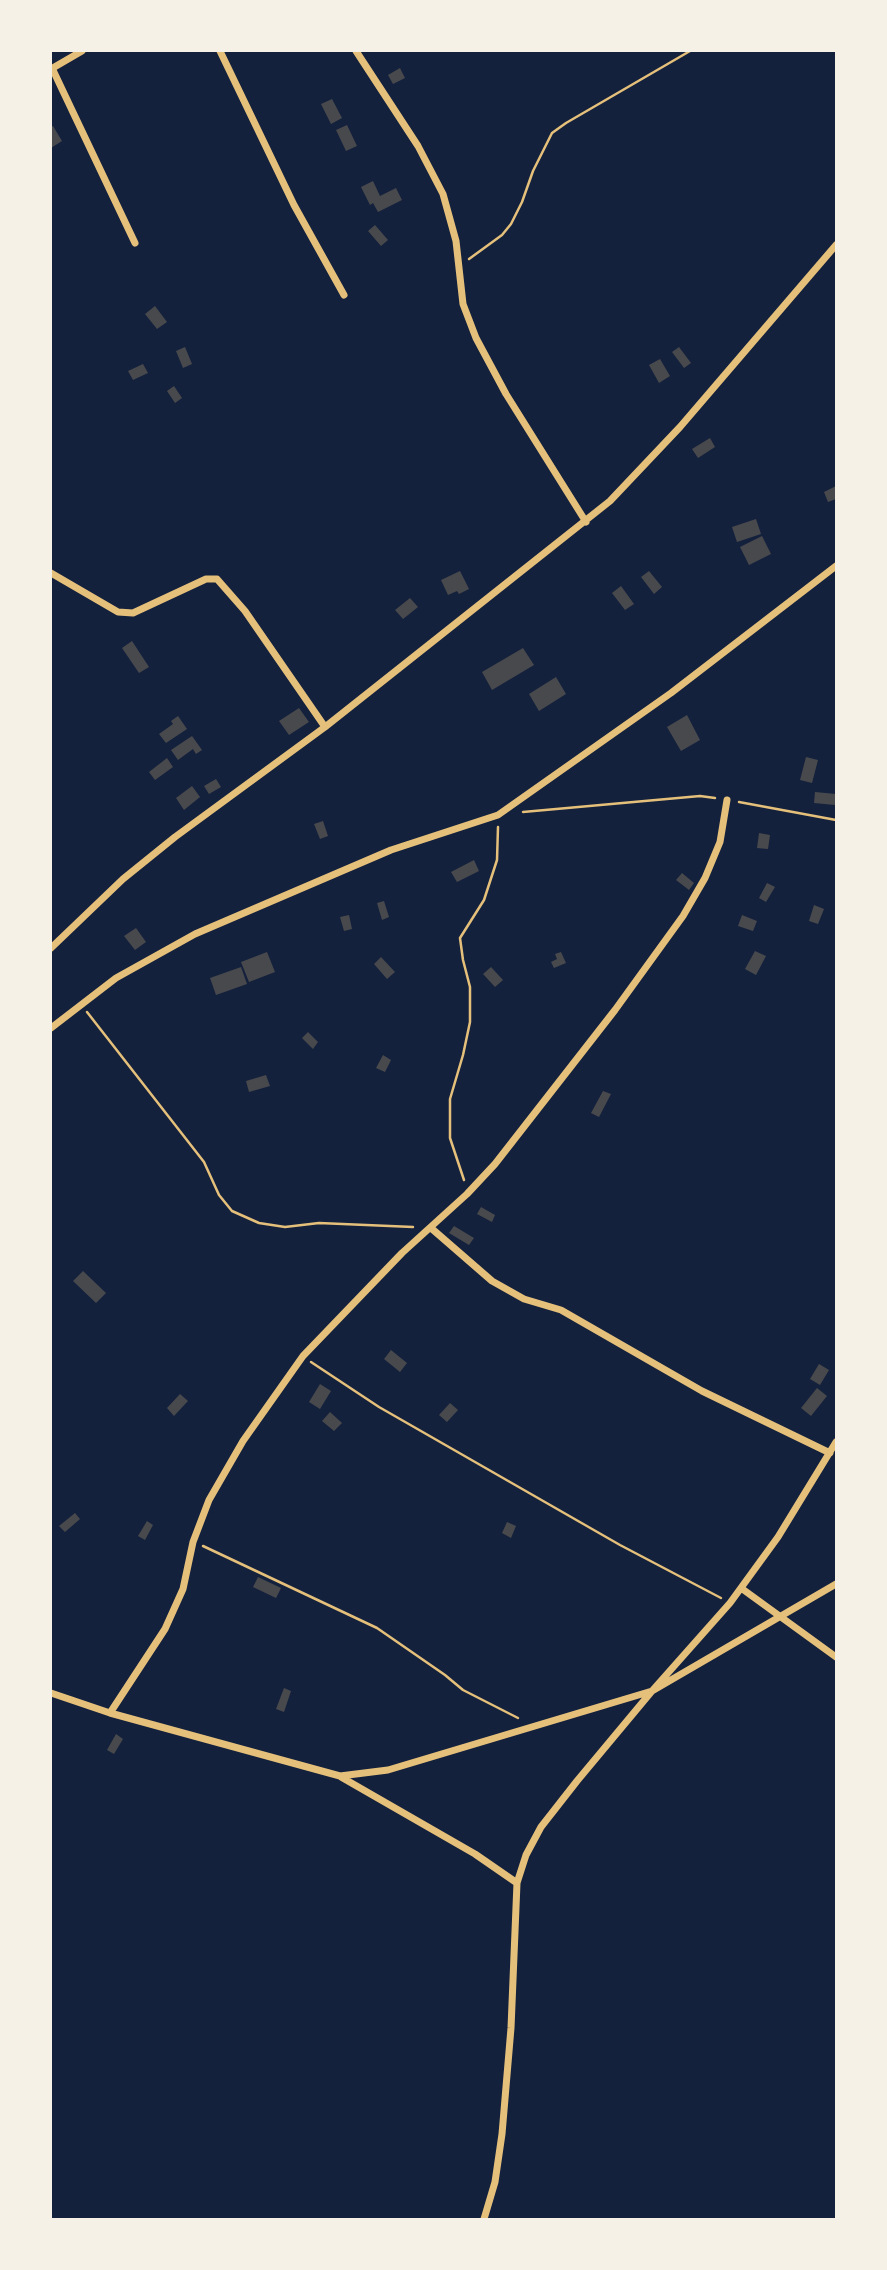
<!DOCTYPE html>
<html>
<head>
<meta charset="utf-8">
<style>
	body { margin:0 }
	#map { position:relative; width:887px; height:2270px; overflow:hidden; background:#14213d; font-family:Cabin,sans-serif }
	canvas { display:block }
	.frame { position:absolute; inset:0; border:52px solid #f6f1e7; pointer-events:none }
</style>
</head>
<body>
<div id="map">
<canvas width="887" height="2270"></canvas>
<div class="frame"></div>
</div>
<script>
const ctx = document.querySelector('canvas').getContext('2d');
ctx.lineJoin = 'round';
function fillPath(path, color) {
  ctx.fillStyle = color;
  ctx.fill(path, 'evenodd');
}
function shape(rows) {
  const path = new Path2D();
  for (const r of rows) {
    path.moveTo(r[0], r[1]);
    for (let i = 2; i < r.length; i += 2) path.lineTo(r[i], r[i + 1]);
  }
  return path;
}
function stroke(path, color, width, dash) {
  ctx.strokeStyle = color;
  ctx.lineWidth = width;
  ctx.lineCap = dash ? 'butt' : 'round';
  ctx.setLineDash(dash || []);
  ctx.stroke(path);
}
const building = shape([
	[400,68,405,78,393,84,388,75],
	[332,99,342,118,331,124,321,104],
	[347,125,357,146,346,151,336,130],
	[53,126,62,141,51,148,51,127],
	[373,181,380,196,396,188,402,200,378,212,373,203,370,205,361,187],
	[375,225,388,240,381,246,368,231],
	[155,306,167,322,157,329,145,314],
	[185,347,192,364,183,368,176,351],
	[679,347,691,363,684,368,672,352],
	[660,359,670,376,659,383,649,365],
	[143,364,148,373,133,380,128,371],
	[174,386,182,398,175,403,167,391],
	[710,438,715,447,698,458,692,449],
	[836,486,836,499,828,502,824,492],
	[756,519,761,534,737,542,732,527],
	[762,536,771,554,749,565,740,547],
	[460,571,469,589,459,594,457,591,448,595,441,580],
	[649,571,662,587,654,594,641,577],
	[621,586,634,604,625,610,612,593],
	[410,598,418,607,403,619,395,610],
	[132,641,149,667,139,673,122,648],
	[523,648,534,665,492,690,482,672],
	[556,677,566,694,539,711,529,694],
	[299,708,309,722,289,735,279,721],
	[687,715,700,740,681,751,667,727],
	[178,716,187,729,166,743,159,734,173,724,171,721],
	[192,736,202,750,196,754,193,749,178,760,171,750],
	[806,757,818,760,812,783,800,780],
	[167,758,173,767,155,780,149,772],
	[216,779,221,787,209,794,204,786],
	[192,786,200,797,184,810,176,798],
	[815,792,836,794,835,805,814,803],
	[323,821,328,836,320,839,314,824],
	[759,833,770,835,768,849,757,848],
	[474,860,479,871,457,882,451,872],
	[682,873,694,883,689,890,676,880],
	[767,883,775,887,766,902,759,898],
	[384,901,389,917,382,920,377,903],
	[814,905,824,909,818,924,809,921],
	[349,915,352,929,344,931,340,917],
	[742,915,757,921,753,931,738,926],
	[136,928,146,942,135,950,124,936],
	[755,951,766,956,756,975,745,969],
	[267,952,275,972,249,982,241,962],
	[561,952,566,963,554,968,551,962,557,959,555,954],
	[381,957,395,972,387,979,374,964],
	[241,967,247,984,216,995,210,978],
	[491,967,503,980,495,987,483,974],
	[308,1032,318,1042,313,1049,302,1038],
	[383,1055,391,1060,385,1072,376,1068],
	[266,1075,270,1086,249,1092,246,1081],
	[603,1091,611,1094,599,1117,591,1113],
	[481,1207,495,1215,492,1222,477,1214],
	[454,1226,474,1238,469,1245,449,1233],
	[83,1271,106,1293,96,1303,73,1281],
	[391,1350,407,1363,400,1372,384,1359],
	[819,1364,829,1370,820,1385,810,1379],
	[320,1384,331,1391,320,1409,309,1402],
	[817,1388,827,1396,811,1416,801,1408],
	[180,1394,188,1401,174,1416,167,1408],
	[450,1403,458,1410,447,1422,439,1415],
	[330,1412,342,1423,334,1431,322,1421],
	[75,1513,80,1519,65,1532,59,1526],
	[147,1521,153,1525,145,1540,138,1536],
	[507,1522,516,1526,511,1538,502,1533],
	[258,1577,281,1588,276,1598,253,1587],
	[284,1688,291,1691,284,1712,276,1709],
	[116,1734,123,1739,114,1754,107,1750]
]);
const path = shape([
	[469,259,502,235,511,224,522,202,533,171,552,133,566,123,690,51],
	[739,802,836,820],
	[523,812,700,796,715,798],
	[87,1012,204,1162,219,1195,232,1211,259,1223,285,1227,319,1223,413,1227],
	[464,1180,450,1138,450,1099,463,1055,470,1022,470,987,463,960,460,938,484,900,497,860,498,827],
	[311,1362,379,1407,620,1545,721,1598],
	[203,1546,377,1628,445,1675,463,1690,518,1718]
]);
const minor = shape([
	[220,51,294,205,344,295],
	[356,51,418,146,443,194,456,241,463,304,476,338,506,394,586,522],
	[52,68,135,243],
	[51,69,82,51],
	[51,573,118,612,133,613,206,579,217,579,245,611,325,727],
	[51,948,123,879,175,837,325,727,610,501,680,427,836,245],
	[51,1028,116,978,195,934,391,850,498,815,671,693,836,566],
	[431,1228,492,1281,524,1299,561,1310,702,1391,830,1453],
	[741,1588,836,1657],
	[51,1693,110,1713,340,1776,388,1770,652,1691,836,1584],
	[110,1713,165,1629,183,1589,193,1542,209,1500,243,1441,303,1356,402,1253,467,1194,495,1164,615,1010,683,916,705,878,720,842,727,800],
	[341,1777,475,1854,517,1883],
	[484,2219,495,2182,502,2134,511,2028,517,1883,526,1855,541,1827,577,1781,652,1691,730,1603,778,1537,836,1442]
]);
fillPath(building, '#48494c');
stroke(path, '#e5c07b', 2.5);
stroke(minor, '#e5c07b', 7);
</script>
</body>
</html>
